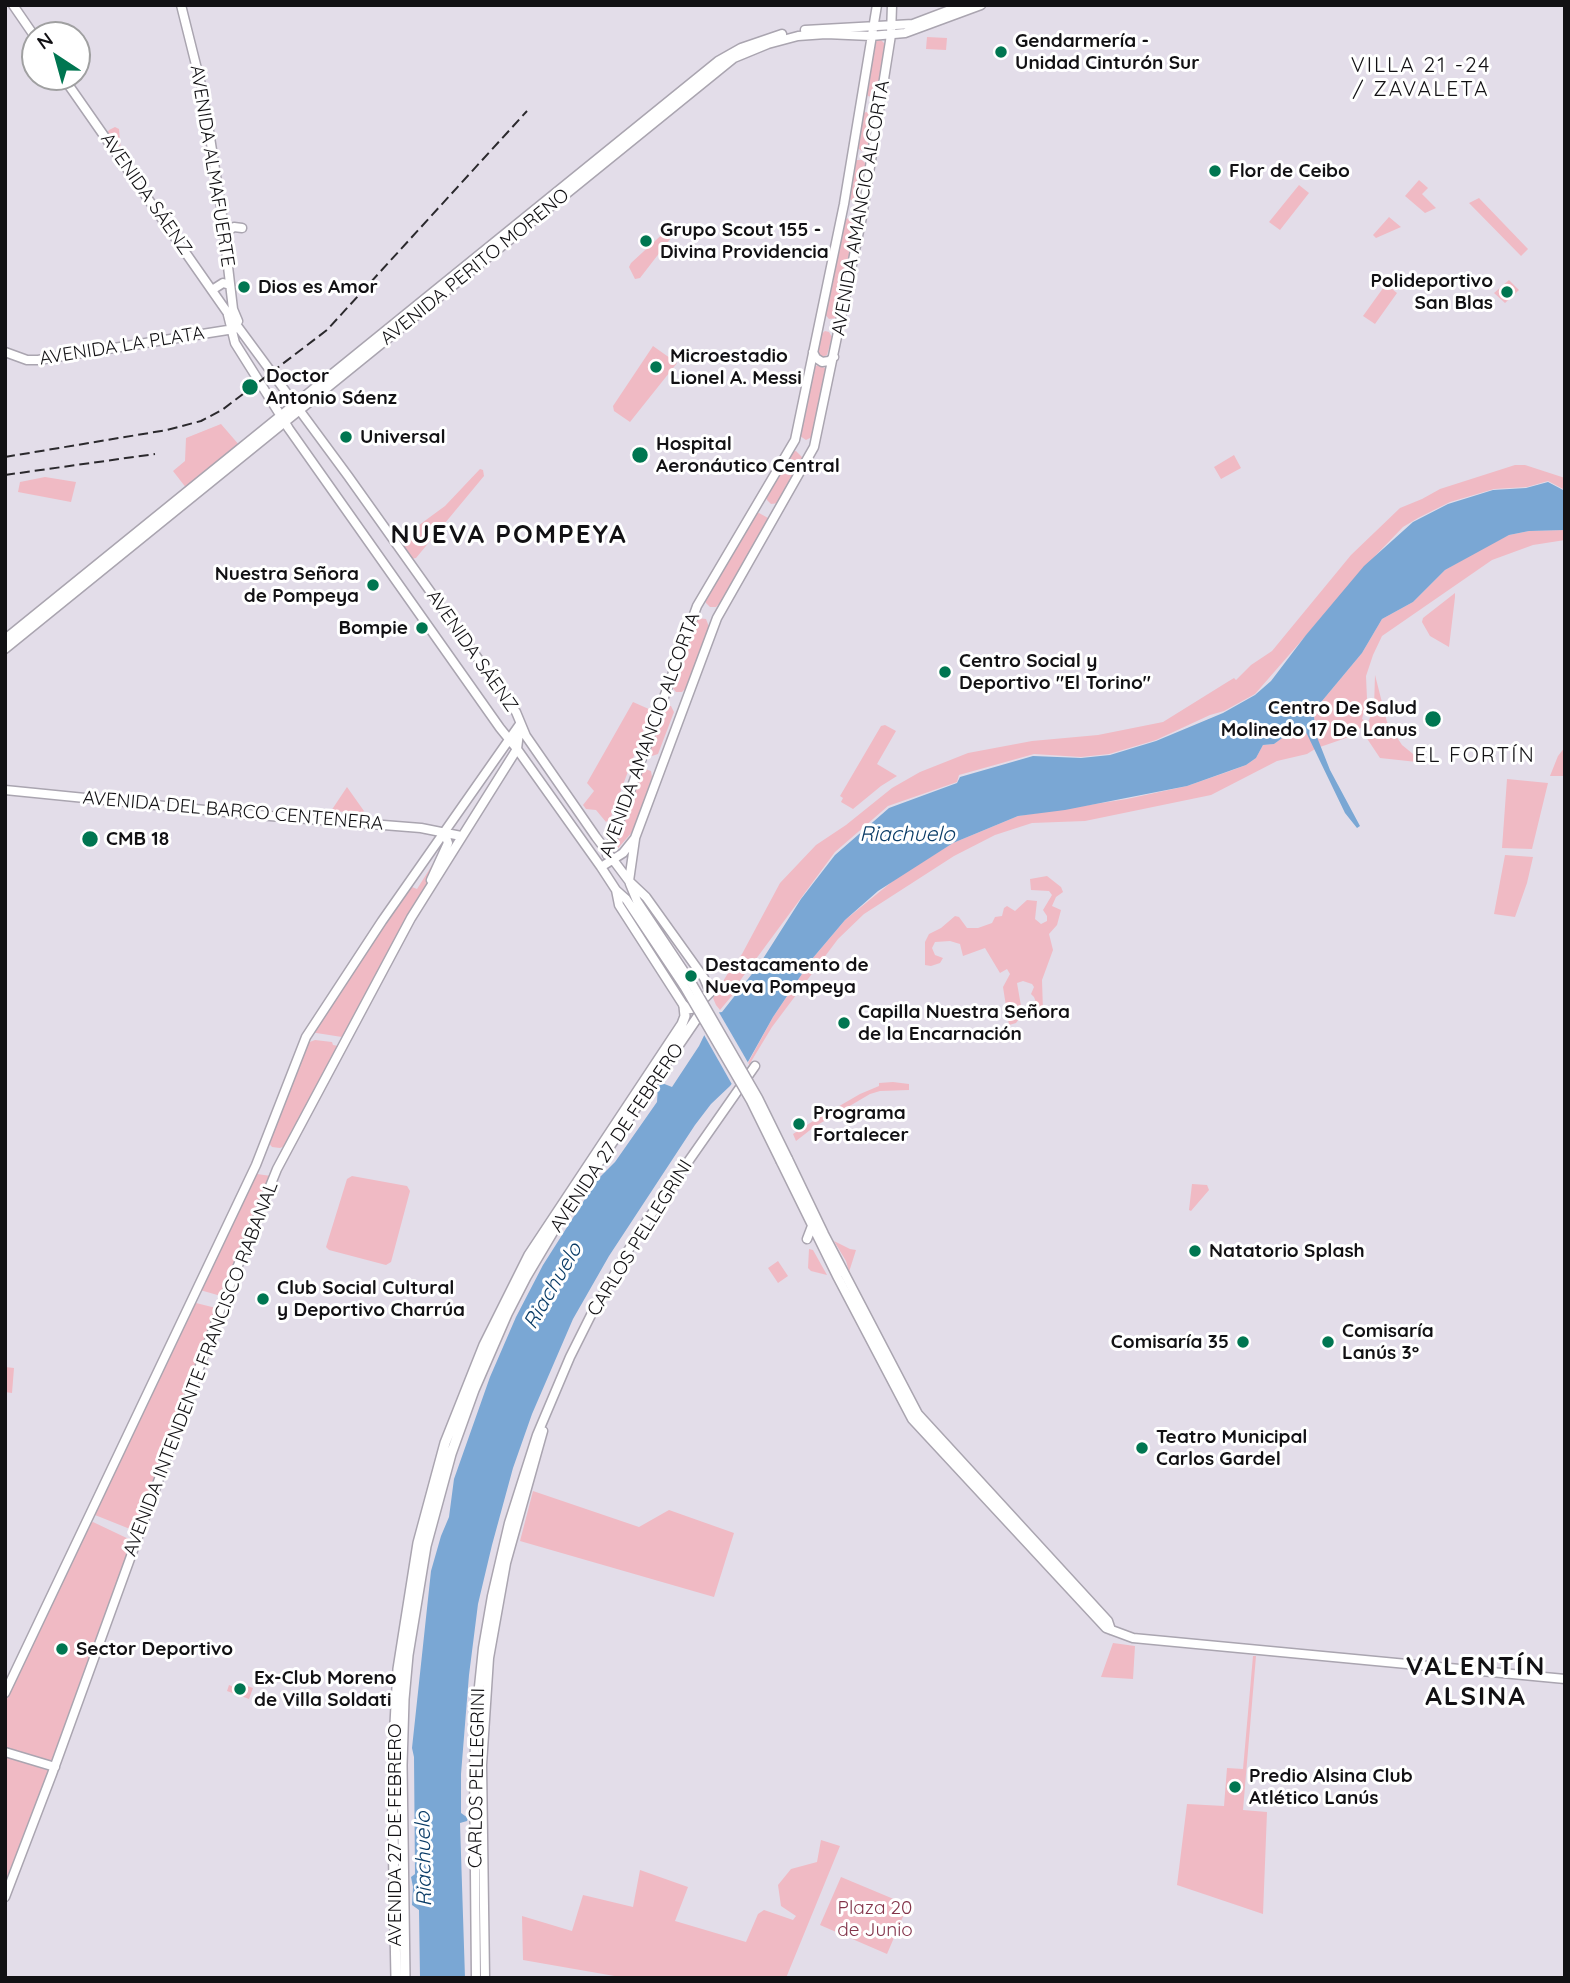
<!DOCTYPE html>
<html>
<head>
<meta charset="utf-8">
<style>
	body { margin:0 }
	#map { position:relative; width:1570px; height:1983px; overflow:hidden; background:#e3dde9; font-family:Quicksand,sans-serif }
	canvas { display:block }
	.frame { position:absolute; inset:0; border:7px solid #121114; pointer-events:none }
	.north { position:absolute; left:21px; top:21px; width:70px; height:70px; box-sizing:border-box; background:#fff; border:2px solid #a0a0a1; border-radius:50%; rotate:324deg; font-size:19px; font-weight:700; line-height:28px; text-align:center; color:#121114 }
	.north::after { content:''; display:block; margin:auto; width:24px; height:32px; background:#007651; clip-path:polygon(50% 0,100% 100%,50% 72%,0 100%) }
</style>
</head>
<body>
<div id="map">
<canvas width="1570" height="1983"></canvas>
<div class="frame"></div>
<div class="north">N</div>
</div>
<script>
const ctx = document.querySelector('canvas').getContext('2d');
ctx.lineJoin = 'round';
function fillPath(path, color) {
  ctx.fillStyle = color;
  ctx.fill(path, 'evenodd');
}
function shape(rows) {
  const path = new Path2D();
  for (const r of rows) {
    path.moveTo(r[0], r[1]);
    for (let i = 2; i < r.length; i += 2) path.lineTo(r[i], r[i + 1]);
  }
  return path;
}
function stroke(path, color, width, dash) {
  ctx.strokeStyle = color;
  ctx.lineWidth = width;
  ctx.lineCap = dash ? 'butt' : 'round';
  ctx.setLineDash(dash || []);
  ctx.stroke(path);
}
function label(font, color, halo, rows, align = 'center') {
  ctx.font = font + ' Quicksand,sans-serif';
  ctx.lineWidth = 6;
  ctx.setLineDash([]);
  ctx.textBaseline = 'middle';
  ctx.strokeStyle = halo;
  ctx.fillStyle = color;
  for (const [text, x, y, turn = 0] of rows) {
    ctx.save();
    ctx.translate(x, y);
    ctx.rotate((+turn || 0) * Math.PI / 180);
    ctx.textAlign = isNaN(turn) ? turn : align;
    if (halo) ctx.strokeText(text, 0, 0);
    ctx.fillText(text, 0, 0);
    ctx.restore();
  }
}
const green = shape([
	[927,37,947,38,946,50,926,49],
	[880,39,886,45,878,93,872,97,868,96,866,91,875,42],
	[866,112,870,113,873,118,868,147,862,151,856,147,862,114],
	[115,127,119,129,121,152,106,134,109,130],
	[856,160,862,160,866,164,859,198,854,202,848,198,854,163],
	[1419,180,1428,188,1422,194,1436,208,1425,213,1405,196],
	[1299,185,1309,193,1280,230,1269,222],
	[1479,198,1528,249,1521,256,1469,203],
	[851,217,857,222,839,314,837,318,829,319,824,313,844,220],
	[1389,217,1401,227,1376,238,1373,235],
	[668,229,674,229,674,234,640,278,635,279,629,267,631,263],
	[1509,280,1519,290,1505,303,1494,293],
	[1386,284,1397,293,1375,324,1363,316],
	[825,331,829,332,832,337,827,355,820,358,816,352,820,335],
	[653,346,677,363,630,422,614,411,613,406],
	[818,365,827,369,814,436,806,440,800,436,814,367],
	[221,424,240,446,187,489,173,471,185,461,186,438],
	[796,451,803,458,779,503,771,504,767,500,766,495,791,452],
	[1234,455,1241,468,1221,479,1214,467],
	[1515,465,1525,465,1565,478,1565,490,1548,481,1527,487,1494,489,1450,502,1418,518,1403,527,1377,554,1255,694,1224,711,1210,715,1156,740,1109,754,1081,757,1034,754,959,775,957,782,888,806,835,852,739,982,735,992,720,1010,716,1005,713,998,728,973,742,954,780,883,816,845,846,825,892,788,920,772,968,753,1032,741,1098,735,1163,722,1229,681,1234,678,1236,680,1251,665,1272,651,1351,555,1400,508,1422,499,1440,489],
	[480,469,483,470,484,476,416,558,411,559,401,544,400,539,445,506],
	[45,477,76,482,71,502,18,492,20,482],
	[759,513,768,518,767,526,720,603,716,607,710,607,706,603,705,598,754,514],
	[1565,530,1565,540,1533,545,1492,560,1382,636,1373,655,1366,676,1367,699,1362,719,1365,721,1363,726,1349,737,1320,747,1315,732,1314,715,1322,701,1362,653,1382,619,1413,602,1445,570,1486,546,1509,535,1529,531],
	[1455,593,1455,597,1449,647,1430,636,1422,622,1423,618],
	[697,618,706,619,709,627,686,688,682,692,676,692,671,686],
	[1375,675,1387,722,1402,745,1418,758,1417,762,1380,758,1366,737,1364,732,1374,708],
	[633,702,651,710,611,817,606,822,596,810,586,809,583,805,594,791,587,783],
	[665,706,671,706,674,712,658,754,652,756,647,750],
	[885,725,896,731,877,764,897,776,881,786,853,809,841,802,843,798,840,796,881,726],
	[1296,728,1305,730,1315,749,1307,754,1277,761,1211,795,1085,821,1032,823,995,835,954,856,864,914,838,939,772,1027,749,1065,748,1063,773,1017,812,959,845,920,899,876,953,843,1018,816,1127,799,1187,786,1230,771,1246,765,1256,758,1263,745,1274,744],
	[1565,747,1565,776,1550,776,1558,756],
	[645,769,651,771,652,777,633,831,614,853,613,851,641,773],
	[1507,779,1548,783,1532,849,1502,848],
	[347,787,364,811,362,813,331,811],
	[443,848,430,871,427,885,342,1037,310,1032,314,1031,391,915,412,887,417,889],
	[1505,855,1533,857,1527,883,1515,917,1494,914],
	[1047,876,1061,887,1063,892,1056,897,1052,906,1061,910,1057,925,1049,934,1053,950,1042,980,1043,1011,1039,1020,1034,1011,1037,1005,1034,997,1031,994,1034,987,1032,984,1023,981,1017,983,1021,1006,1019,1019,1016,1023,1009,1025,1003,987,1010,974,1007,969,1000,973,985,948,963,956,960,944,950,941,935,942,932,948,935,955,943,958,940,963,931,966,925,965,925,942,929,934,941,928,955,916,959,917,967,928,978,928,992,923,995,917,1002,916,1004,908,1007,906,1015,911,1027,900,1037,901,1035,919,1041,924,1047,921,1047,916,1043,910,1052,895,1049,891,1031,890,1030,879],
	[315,1040,332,1042,333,1045,338,1046,287,1145,280,1148,272,1147,268,1142,307,1043],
	[893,1082,909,1084,909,1090,880,1091,870,1094,814,1127,796,1141,793,1134,810,1123,860,1094,879,1086,879,1083],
	[257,1174,271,1176,221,1296,200,1290],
	[352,1176,407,1186,410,1191,391,1262,386,1265,329,1250,326,1247,347,1179],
	[1192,1184,1207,1185,1209,1190,1191,1211,1189,1210],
	[834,1241,850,1249,856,1250,849,1272,846,1261],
	[809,1249,813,1250,827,1275,811,1271,808,1268],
	[778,1261,788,1276,778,1283,768,1268],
	[196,1303,216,1308,138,1528,135,1531,95,1515,106,1488,193,1305],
	[5,1367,14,1368,12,1393,5,1392],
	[533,1491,639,1527,669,1510,734,1533,714,1597,520,1541],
	[93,1522,133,1541,55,1759,49,1762,5,1748,5,1703,88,1524],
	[1113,1643,1135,1646,1133,1679,1101,1677],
	[1253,1656,1256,1656,1243,1810,1267,1812,1263,1914,1177,1885,1187,1804,1224,1806,1227,1768,1243,1769],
	[236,1682,253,1688,249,1699,227,1691,229,1685,234,1687],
	[5,1755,49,1771,5,1886],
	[821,1840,840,1846,786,1978,626,1978,523,1960,522,1916,572,1931,583,1895,633,1907,640,1870,688,1887,675,1921,746,1942,758,1914,764,1910,793,1920,796,1916,781,1906,778,1885,791,1869,817,1862],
	[841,1877,908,1905,887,1954,820,1925]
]);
const water = shape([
	[1548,482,1565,491,1565,530,1529,531,1509,535,1445,570,1413,602,1382,619,1362,653,1322,701,1314,715,1315,732,1330,770,1360,826,1357,828,1345,813,1305,730,1296,728,1274,744,1263,745,1256,758,1246,765,1187,786,1065,810,1018,816,953,843,878,891,845,920,812,959,773,1017,744,1069,730,1086,711,1104,695,1125,609,1256,573,1319,532,1414,513,1468,492,1545,478,1604,469,1675,461,1774,461,1813,468,1818,467,1821,460,1823,465,1978,420,1978,419,1910,412,1905,413,1887,411,1877,415,1874,414,1757,412,1748,431,1571,441,1536,449,1517,454,1479,490,1377,516,1317,543,1265,597,1180,615,1162,657,1102,658,1087,662,1083,672,1087,699,1046,715,1013,722,1012,759,965,801,899,835,855,889,808,957,783,960,777,1033,756,1081,758,1110,755,1156,741,1223,713,1255,695,1271,681,1306,635,1364,566,1413,522,1448,504,1493,490,1526,488]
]);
const pier = shape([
	[717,1009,750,1066,734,1088,703,1033,712,1011]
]);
const secondary = shape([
	[13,5,35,37],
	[181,5,203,93,221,207,233,309,238,321],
	[805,30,913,24,963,5],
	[63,77,227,312,348,476,516,712,526,736,596,837,629,881,646,897,704,978,710,992],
	[225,233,234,227,242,228],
	[212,290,223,283,230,285],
	[228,315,235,343,289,429,500,728,517,749,601,867,616,890,619,905,684,1006],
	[5,352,27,360,38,360,234,329],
	[813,352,816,358,822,362,829,361,834,357],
	[5,639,718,61,741,48,782,34],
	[5,649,734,58,768,44,798,36,826,34,871,36,905,33,981,5],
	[5,790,245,814,421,828,461,836],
	[607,855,697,606,795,440,844,204,877,5],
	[601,867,623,853,635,838,717,618,814,447,862,217,891,35,892,5],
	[431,880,448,843,444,832],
	[629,881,635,839],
	[630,884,637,901,691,982],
	[616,890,626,899,684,986],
	[788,1159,824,1234,918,1414,1108,1621,1111,1630],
	[781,1162,838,1278,912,1419,1106,1628,1133,1638,1565,1679],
	[807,1239,812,1226],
	[5,1693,256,1165,306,1037,382,921,520,724],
	[5,1752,55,1767],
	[5,1897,52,1774,222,1305,277,1169,411,918,517,749,520,724],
	[476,1978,474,1767,477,1706,483,1648,492,1596,509,1523,537,1435,570,1357,593,1311,639,1232,755,1066],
	[485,1978,482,1765,489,1658,506,1563,543,1431]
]);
const primary = shape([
	[396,1978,392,1779,398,1669,418,1543,445,1443,484,1345,529,1255,682,1024,685,1016,684,1006,687,1009,694,1008,710,992],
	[405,1978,402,1765,404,1699,408,1655,426,1546,451,1454,474,1390,507,1314,526,1277,564,1213,703,1009]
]);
const rail = shape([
	[5,457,167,430,201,421,222,410,327,330,527,111],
	[5,475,155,454]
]);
const secondaryBridge = shape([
	[691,982,758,1098,788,1159],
	[684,986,751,1101,781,1162]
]);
const markers = [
	[1001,52,7,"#007651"],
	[1215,171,7,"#007651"],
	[646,241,7,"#007651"],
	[244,287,7,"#007651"],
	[1507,292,7,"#007651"],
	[656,367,7,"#007651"],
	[250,387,9,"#007651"],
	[346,437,7,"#007651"],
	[640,455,9,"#007651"],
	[373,585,7,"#007651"],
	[422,628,7,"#007651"],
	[945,672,7,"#007651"],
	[1433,719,9,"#007651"],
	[90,839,9,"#007651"],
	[691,976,7,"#007651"],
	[844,1023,7,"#007651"],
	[799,1124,7,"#007651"],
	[1195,1251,7,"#007651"],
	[263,1299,7,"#007651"],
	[1243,1342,7,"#007651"],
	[1328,1342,7,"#007651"],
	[1142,1448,7,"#007651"],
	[62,1649,7,"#007651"],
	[240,1689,7,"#007651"],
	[1235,1787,7,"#007651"]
];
const poiNames = [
	["Gendarmería -",1015,41],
	["Unidad Cinturón Sur",1015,63],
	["Flor de Ceibo",1229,171],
	["Grupo Scout 155 -",660,230],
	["Divina Providencia",660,252],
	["Polideportivo",1493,281,"right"],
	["San Blas",1493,303,"right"],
	["Dios es Amor",258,287],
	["Microestadio",670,356],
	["Lionel A. Messi",670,378],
	["Doctor",266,376],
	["Antonio Sáenz",266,398],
	["Universal",360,437],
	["Hospital",656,444],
	["Aeronáutico Central",656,466],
	["Nuestra Señora",359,574,"right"],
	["de Pompeya",359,596,"right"],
	["Bompie",408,628,"right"],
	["Centro Social y",959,661],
	["Deportivo \"El Torino\"",959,683],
	["Centro De Salud",1417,708,"right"],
	["Molinedo 17 De Lanus",1417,730,"right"],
	["CMB 18",106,839],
	["Destacamento de",705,965],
	["Nueva Pompeya",705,987],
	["Capilla Nuestra Señora",858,1012],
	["de la Encarnación",858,1034],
	["Programa",813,1113],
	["Fortalecer",813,1135],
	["Natatorio Splash",1209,1251],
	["Club Social Cultural",277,1288],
	["y Deportivo Charrúa",277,1310],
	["Comisaría",1342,1331],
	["Lanús 3°",1342,1353],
	["Comisaría 35",1229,1342,"right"],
	["Teatro Municipal",1156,1437],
	["Carlos Gardel",1156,1459],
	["Sector Deportivo",76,1649],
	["Ex-Club Moreno",254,1678],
	["de Villa Soldati",254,1700],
	["Predio Alsina Club",1249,1776],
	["Atlético Lanús",1249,1798]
];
const streetNames = [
	["AVENIDA ALMAFUERTE",212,166,81],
	["AVENIDA SÁENZ",146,194,55],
	["AVENIDA AMANCIO ALCORTA",861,208,-80],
	["AVENIDA PERITO MORENO",475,267,-39],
	["AVENIDA LA PLATA",122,346,-9],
	["AVENIDA SÁENZ",472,651,55],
	["AVENIDA AMANCIO ALCORTA",650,735,-70],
	["AVENIDA DEL BARCO CENTENERA",233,811,5],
	["AVENIDA 27 DE FEBRERO",617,1138,-56],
	["CARLOS PELLEGRINI",640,1238,-58],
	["AVENIDA INTENDENTE FRANCISCO RABANAL",201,1369,-69],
	["CARLOS PELLEGRINI",477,1778,-89],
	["AVENIDA 27 DE FEBRERO",395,1835,-90]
];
const parkNames = [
	["Plaza 20",875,1908],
	["de Junio",875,1930]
];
const neighbourhoodNames = [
	["VILLA 21 -24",1421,66],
	["/ ZAVALETA",1421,90],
	["EL FORTÍN",1475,756]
];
const waterNames = [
	["Riachuelo",907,835],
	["Riachuelo",553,1286,-60],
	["Riachuelo",424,1859,-91]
];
const districtNames = [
	["NUEVA POMPEYA",509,535],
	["VALENTÍN",1476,1667],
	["ALSINA",1476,1697]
];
fillPath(green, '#f0bac4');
fillPath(water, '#7aa7d4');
fillPath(pier, '#e3dde9');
stroke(secondary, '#aaa5b0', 11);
stroke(primary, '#aaa5b0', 12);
stroke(secondary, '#fff', 8);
stroke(primary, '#fff', 9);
stroke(rail, '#2b292d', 2, [10, 5]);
stroke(secondaryBridge, '#aaa5b0', 11, []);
stroke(secondaryBridge, '#fff', 8);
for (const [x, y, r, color] of markers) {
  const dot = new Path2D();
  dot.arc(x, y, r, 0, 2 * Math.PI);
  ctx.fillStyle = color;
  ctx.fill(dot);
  stroke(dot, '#fff', 2.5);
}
label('bold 19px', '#121114', '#fff', poiNames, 'left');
label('19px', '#121114', '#fff', streetNames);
label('19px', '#833349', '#fff', parkNames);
ctx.letterSpacing = '2px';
label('21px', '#121114', '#fff', neighbourhoodNames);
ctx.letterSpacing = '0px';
label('italic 21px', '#093b66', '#fff', waterNames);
ctx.letterSpacing = '2px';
label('bold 26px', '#121114', '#fff', districtNames);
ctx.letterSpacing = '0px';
</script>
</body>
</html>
